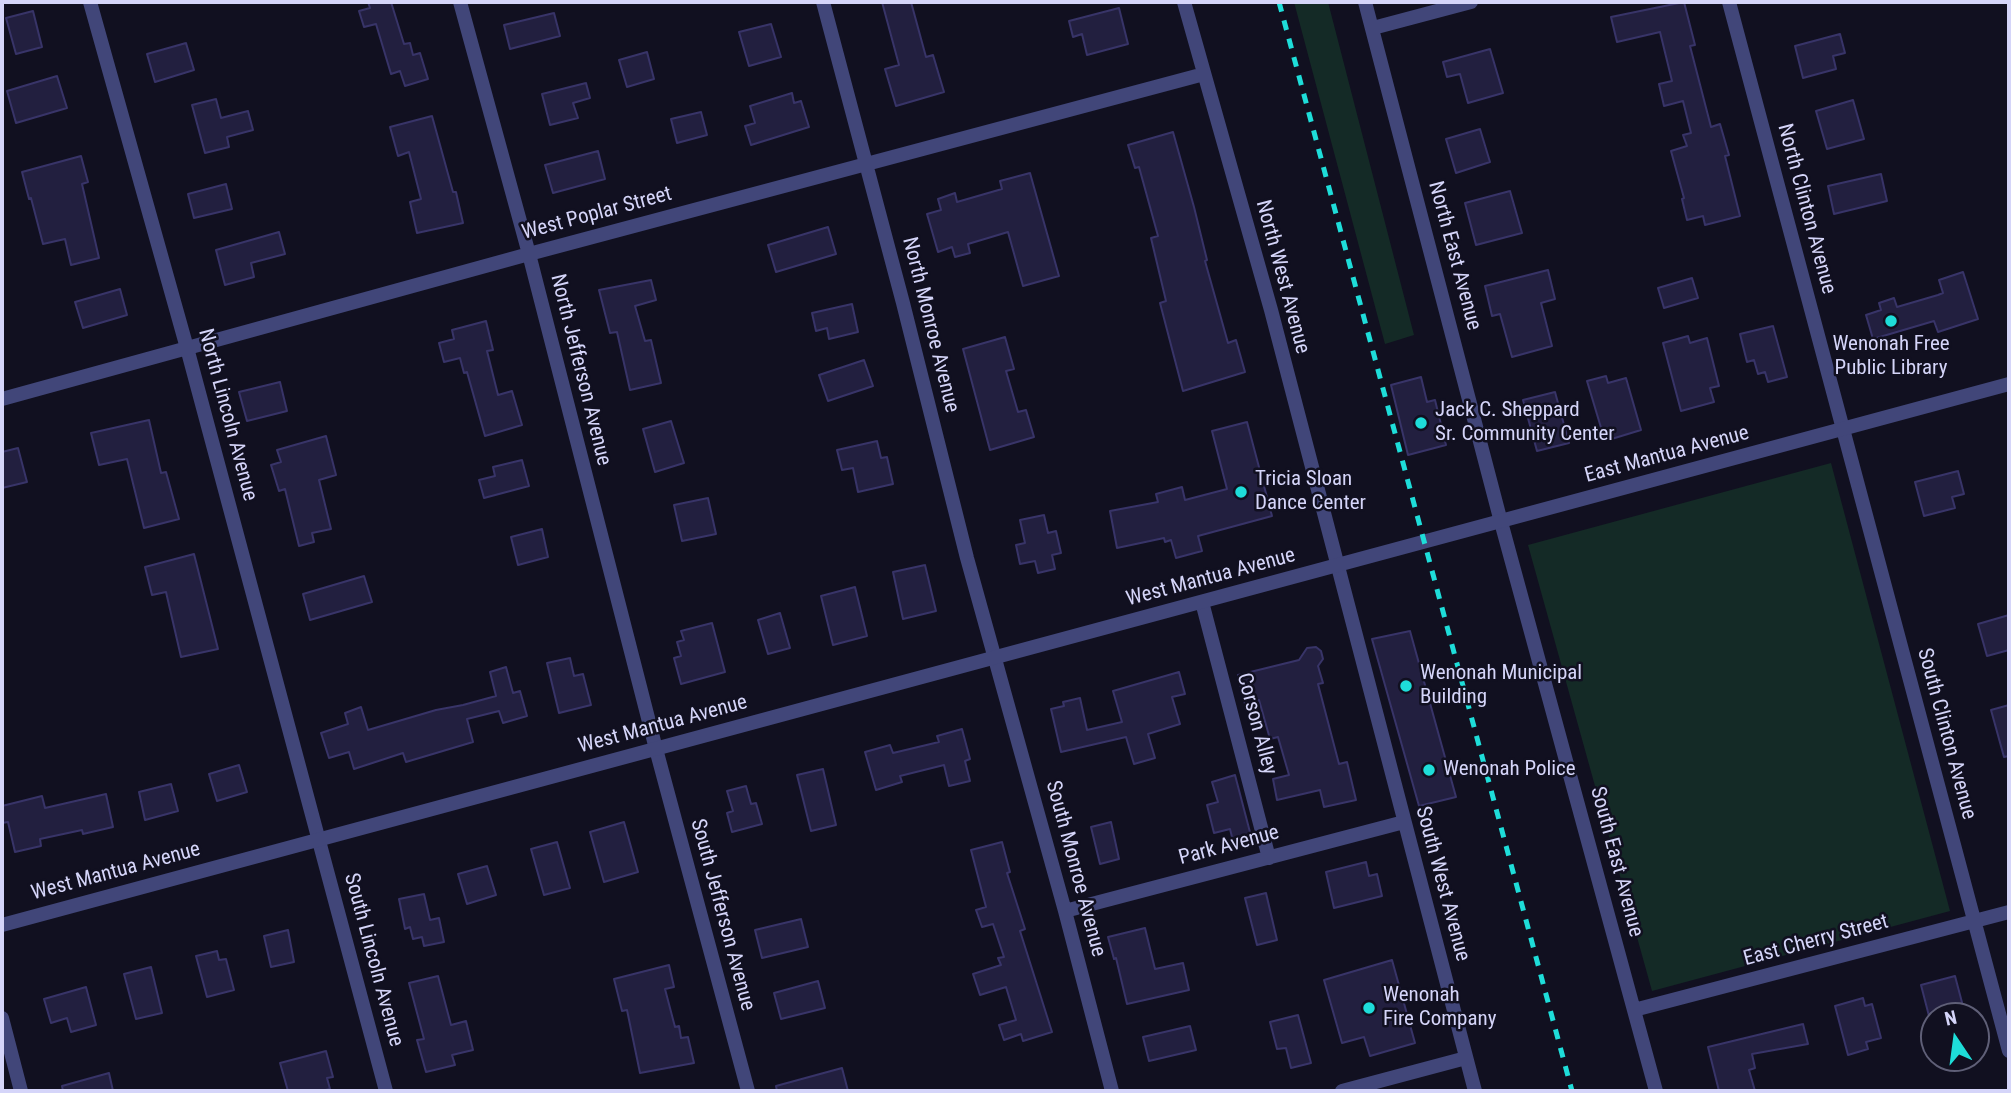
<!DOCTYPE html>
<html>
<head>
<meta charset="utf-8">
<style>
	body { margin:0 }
	#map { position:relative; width:2011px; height:1093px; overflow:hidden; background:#111020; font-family:"Roboto Condensed",sans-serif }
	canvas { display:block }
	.frame { position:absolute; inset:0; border:4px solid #d5d5f9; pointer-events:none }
	.north { position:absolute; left:1920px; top:1002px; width:70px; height:70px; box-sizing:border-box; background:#111020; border:2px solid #5f5f77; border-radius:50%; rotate:347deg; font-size:19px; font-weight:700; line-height:28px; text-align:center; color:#d5d5f9 }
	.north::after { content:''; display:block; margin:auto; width:24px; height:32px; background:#1eddd9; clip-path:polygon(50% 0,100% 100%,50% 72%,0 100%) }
</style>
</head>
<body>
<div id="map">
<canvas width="2011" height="1093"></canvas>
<div class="frame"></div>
<div class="north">N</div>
</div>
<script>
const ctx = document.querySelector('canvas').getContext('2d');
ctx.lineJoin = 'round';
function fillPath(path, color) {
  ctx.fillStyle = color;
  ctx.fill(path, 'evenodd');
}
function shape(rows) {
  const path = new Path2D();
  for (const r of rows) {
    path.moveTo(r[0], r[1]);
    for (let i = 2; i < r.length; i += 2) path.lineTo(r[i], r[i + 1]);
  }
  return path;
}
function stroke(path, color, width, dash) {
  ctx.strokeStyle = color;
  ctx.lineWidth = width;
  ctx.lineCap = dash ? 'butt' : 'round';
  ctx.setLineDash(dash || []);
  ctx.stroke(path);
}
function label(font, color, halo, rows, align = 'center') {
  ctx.font = font + ' "Roboto Condensed",sans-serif';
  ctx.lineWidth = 5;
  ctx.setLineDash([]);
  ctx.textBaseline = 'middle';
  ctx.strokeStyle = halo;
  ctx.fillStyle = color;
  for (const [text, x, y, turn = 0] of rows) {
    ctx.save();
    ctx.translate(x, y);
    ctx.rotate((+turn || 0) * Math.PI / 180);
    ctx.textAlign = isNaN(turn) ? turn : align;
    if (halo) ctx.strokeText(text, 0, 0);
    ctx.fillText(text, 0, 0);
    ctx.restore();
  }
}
const green = shape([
	[1294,2,1328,2,1414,335,1385,344],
	[1831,463,1950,911,1652,991,1528,545]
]);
const building = shape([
	[368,2,391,2,404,44,410,43,413,55,420,53,428,79,405,86,400,71,391,74,376,24,364,27,359,11,370,8,368,2],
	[882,2,911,2,926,57,933,55,944,92,896,106,885,69,899,65,882,2],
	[1684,2,1695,45,1690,46,1711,127,1720,124,1729,155,1725,156,1740,216,1705,225,1703,216,1687,220,1682,199,1684,198,1671,151,1687,146,1683,135,1691,133,1683,101,1664,106,1659,84,1672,81,1660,32,1617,42,1611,17,1684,2],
	[1119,8,1128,44,1087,55,1082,34,1073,37,1069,21,1119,8],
	[33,11,42,47,16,54,6,18,33,11],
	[554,13,560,36,510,49,504,25,554,13],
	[771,24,781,57,749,66,739,32,771,24],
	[1840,34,1845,53,1833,56,1836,69,1803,78,1795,46,1840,34],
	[186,43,194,70,155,82,147,54,186,43],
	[1490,49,1503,93,1468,103,1460,74,1447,77,1443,62,1490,49],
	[647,52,654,79,627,87,619,60,647,52],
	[57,76,67,108,16,123,7,91,57,76],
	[586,83,590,98,573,103,578,118,550,125,542,94,586,83],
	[792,93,794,103,801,101,809,127,751,145,745,126,755,123,750,106,792,93],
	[216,99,221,118,248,111,253,130,227,137,229,147,205,153,192,105,216,99],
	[1853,100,1864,139,1827,149,1816,111,1853,100],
	[701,112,707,135,677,143,671,119,701,112],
	[432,116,453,192,456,192,463,223,417,233,410,202,421,199,409,152,398,156,390,127,432,116],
	[1480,129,1490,162,1456,173,1446,139,1480,129],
	[1173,132,1194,207,1207,260,1205,261,1228,343,1236,340,1245,372,1183,391,1160,303,1166,301,1151,238,1158,236,1139,167,1135,168,1128,145,1173,132],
	[598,151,605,179,553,193,545,165,598,151],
	[81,156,88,182,82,184,99,258,71,265,65,239,43,244,31,198,29,199,22,172,81,156],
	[1030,173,1059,276,1023,286,1008,232,968,244,970,253,955,257,952,247,938,252,927,214,941,210,938,199,955,193,957,202,1002,189,1000,181,1030,173],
	[1881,174,1887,201,1834,214,1828,186,1881,174],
	[226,184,232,209,194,218,188,194,226,184],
	[1510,191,1522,233,1476,245,1465,203,1510,191],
	[828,227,836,254,776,272,768,245,828,227],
	[279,232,285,254,251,263,254,277,225,285,216,250,279,232],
	[1548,270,1555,299,1541,303,1552,346,1512,357,1500,314,1492,316,1485,286,1548,270],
	[1963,272,1978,319,1938,332,1934,321,1873,339,1866,315,1881,310,1879,303,1894,298,1897,307,1938,295,1943,293,1939,280,1963,272],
	[1692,278,1698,298,1664,308,1658,288,1692,278],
	[651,280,656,300,635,306,645,341,651,340,661,383,630,390,617,332,610,333,599,290,651,280],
	[120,289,127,315,83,328,75,302,120,289],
	[852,304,858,332,829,339,827,328,816,331,812,313,852,304],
	[486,321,493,350,487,351,498,395,512,391,522,425,485,436,467,372,464,373,460,358,444,362,439,343,454,339,452,330,486,321],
	[1773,326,1787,377,1768,382,1765,372,1758,374,1754,360,1747,362,1740,334,1773,326],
	[1688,336,1690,343,1707,338,1719,386,1710,388,1714,402,1681,411,1663,343,1688,336],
	[1005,337,1014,369,1006,371,1018,412,1026,410,1034,437,990,450,963,349,1005,337],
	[864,360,873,386,828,401,819,375,864,360],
	[1606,376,1608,383,1626,378,1641,430,1605,441,1587,381,1606,376],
	[1421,377,1427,402,1435,400,1446,445,1408,455,1391,385,1421,377],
	[280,382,287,411,247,421,239,392,280,382],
	[1555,392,1569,443,1537,451,1523,400,1555,392],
	[149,420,161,473,166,472,179,519,144,528,127,459,99,465,91,433,149,420],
	[671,421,684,463,655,472,643,429,671,421],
	[1247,422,1272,516,1198,536,1202,551,1176,558,1171,540,1165,542,1164,538,1117,548,1110,511,1158,502,1156,494,1182,487,1185,500,1227,489,1212,431,1247,422],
	[326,436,336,475,319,480,331,529,312,533,314,542,299,546,285,489,279,491,271,465,281,462,277,450,326,436],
	[877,441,881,458,887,457,893,484,858,492,853,468,842,470,837,450,877,441],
	[18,448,27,482,2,488,2,452,18,448],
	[522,460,529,486,484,498,479,480,495,476,493,467,522,460],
	[1958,471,1964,494,1952,497,1955,508,1924,516,1915,482,1958,471],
	[708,498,716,534,682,541,674,505,708,498],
	[1044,515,1048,533,1056,531,1061,553,1052,555,1055,569,1038,573,1035,561,1020,564,1016,545,1025,543,1020,520,1044,515],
	[542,529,548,557,518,565,511,537,542,529],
	[194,554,218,649,181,657,166,592,152,595,145,567,194,554],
	[925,565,936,611,903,619,893,572,925,565],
	[364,576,372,602,310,620,303,594,364,576],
	[855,587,867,636,833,645,821,596,855,587],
	[780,613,790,648,768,654,758,620,780,613],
	[2009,615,2009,650,1987,656,1978,624,2009,615],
	[712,623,725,672,681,684,674,658,681,656,677,642,684,640,681,631,712,623],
	[1410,631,1456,797,1419,806,1372,639,1410,631],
	[1316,647,1321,651,1323,659,1318,666,1323,683,1318,684,1339,764,1347,762,1356,800,1324,807,1320,790,1277,800,1273,779,1289,775,1278,737,1270,739,1259,700,1245,704,1238,675,1299,660,1307,648,1316,647],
	[570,658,574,676,583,674,591,705,559,713,547,663,570,658],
	[506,667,513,693,520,691,527,716,503,723,499,711,467,719,473,742,406,762,403,753,354,769,349,752,329,758,321,733,348,724,345,713,361,707,368,730,436,710,463,705,496,696,490,672,506,667],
	[1179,672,1185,694,1172,697,1180,724,1148,734,1155,758,1134,764,1126,737,1061,752,1051,709,1064,706,1063,702,1080,698,1087,730,1122,722,1113,691,1179,672],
	[2009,705,2009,756,2004,757,1991,710,2009,705],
	[962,729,970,759,965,761,970,781,949,786,944,765,900,776,902,782,876,790,865,752,890,745,893,753,939,742,937,736,962,729],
	[239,765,247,792,217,801,209,774,239,765],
	[823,769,836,825,811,831,797,775,823,769],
	[1235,775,1251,836,1233,841,1230,829,1214,833,1207,805,1218,802,1212,782,1235,775],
	[171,784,178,811,145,820,139,792,171,784],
	[746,786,751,804,756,803,762,824,732,832,727,813,733,811,727,791,746,786],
	[106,794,113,827,83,834,82,830,40,839,41,846,15,852,8,822,2,823,2,806,42,796,45,808,106,794],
	[624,822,638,872,604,882,590,832,624,822],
	[1111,822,1119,859,1100,864,1091,827,1111,822],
	[557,842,570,888,544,895,531,849,557,842],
	[1002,842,1010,872,1007,873,1025,929,1020,931,1052,1032,1023,1041,1021,1034,1004,1040,999,1025,1016,1020,1006,987,980,995,973,974,1001,965,998,958,1004,957,993,924,982,927,976,910,986,907,971,850,1002,842],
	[1366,862,1369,876,1377,874,1382,896,1334,908,1326,872,1366,862],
	[487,866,496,895,467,904,458,874,487,866],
	[1266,893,1277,940,1257,945,1245,898,1266,893],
	[424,894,430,920,439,918,444,942,424,946,422,937,413,939,410,927,405,929,399,899,424,894],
	[801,919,808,947,762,958,755,930,801,919],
	[1145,928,1155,969,1183,963,1189,990,1127,1004,1116,958,1114,959,1108,937,1145,928],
	[288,930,294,962,271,967,264,936,288,930],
	[217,951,219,960,226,959,234,990,207,997,196,956,217,951],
	[1392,960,1415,1043,1370,1056,1364,1037,1342,1043,1324,980,1392,960],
	[669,965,674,987,665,989,675,1027,679,1026,681,1038,688,1037,694,1063,640,1073,627,1010,622,1011,614,979,669,965],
	[151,967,162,1013,136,1019,124,974,151,967],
	[438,976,451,1025,466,1021,473,1050,452,1055,455,1065,426,1072,417,1040,424,1039,409,983,438,976],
	[1955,976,1964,1010,1942,1016,1929,1016,1921,985,1955,976],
	[818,981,825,1008,781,1019,774,993,818,981],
	[86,987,96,1025,71,1032,67,1018,51,1023,44,999,86,987],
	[1863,998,1865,1006,1872,1004,1881,1038,1866,1042,1868,1049,1848,1055,1835,1006,1863,998],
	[1298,1015,1311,1063,1291,1068,1286,1048,1277,1049,1270,1022,1298,1015],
	[1803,1024,1808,1044,1752,1054,1755,1068,1749,1070,1755,1091,1719,1091,1708,1047,1803,1024],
	[1190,1026,1196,1050,1149,1061,1143,1037,1190,1026],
	[326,1051,333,1077,327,1078,330,1089,321,1091,288,1091,280,1063,326,1051],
	[842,1068,848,1091,777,1091,776,1086,842,1068],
	[109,1073,113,1091,63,1091,62,1086,109,1073]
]);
const minor = shape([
	[90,2,187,348,386,1091],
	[460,2,529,254,656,749,748,1091],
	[823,2,903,303,967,558,1065,911,1112,1091],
	[1184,2,1271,310,1475,1091],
	[1365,2,1501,522,1656,1091],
	[1729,2,2009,1051],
	[1373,28,1471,2],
	[2,399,529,254,1204,74],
	[1202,602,1269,858],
	[1065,911,1404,822],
	[1634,1010,2009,912],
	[2,1018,21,1091],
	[1342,1091,1466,1058]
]);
const tertiary = shape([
	[2,925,2009,384]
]);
const rail = shape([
	[1279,2,1572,1091]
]);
const markers = [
	[1891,321,7,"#1eddd9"],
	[1421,423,7,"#1eddd9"],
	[1241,492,7,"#1eddd9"],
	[1406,686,7,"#1eddd9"],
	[1429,770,7,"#1eddd9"],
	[1369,1008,7,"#1eddd9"]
];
const streetNames = [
	["North Clinton Avenue",1806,209,75],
	["West Poplar Street",597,214,-15],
	["North East Avenue",1454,256,75],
	["North West Avenue",1282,277,75],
	["North Monroe Avenue",930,325,76],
	["North Jefferson Avenue",580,370,76],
	["North Lincoln Avenue",227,415,75],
	["East Mantua Avenue",1667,455,-15],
	["West Mantua Avenue",1211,578,-15],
	["Corson Alley",1256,724,75],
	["West Mantua Avenue",663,725,-15],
	["South Clinton Avenue",1946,734,75],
	["Park Avenue",1229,846,-15],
	["South East Avenue",1616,862,75],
	["South Monroe Avenue",1075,869,75],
	["West Mantua Avenue",116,872,-15],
	["South West Avenue",1442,884,75],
	["South Jefferson Avenue",722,915,75],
	["East Cherry Street",1816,941,-15],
	["South Lincoln Avenue",373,960,75]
];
const poiNames = [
	["Wenonah Free",1891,345,"center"],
	["Public Library",1891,369,"center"],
	["Jack C. Sheppard",1435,411],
	["Sr. Community Center",1435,435],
	["Tricia Sloan",1255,480],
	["Dance Center",1255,504],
	["Wenonah Municipal",1420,674],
	["Building",1420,698],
	["Wenonah Police",1443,770],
	["Wenonah",1383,996],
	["Fire Company",1383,1020]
];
fillPath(green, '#142a26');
fillPath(building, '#221f3f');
stroke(building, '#383468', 2);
stroke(minor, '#414679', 14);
stroke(tertiary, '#414679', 14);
stroke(rail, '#1eddd9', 5, [10, 9]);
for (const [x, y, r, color] of markers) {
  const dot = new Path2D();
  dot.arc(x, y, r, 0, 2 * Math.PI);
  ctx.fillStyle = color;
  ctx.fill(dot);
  stroke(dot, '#111020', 2.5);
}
label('21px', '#d5d5f9', '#111020', streetNames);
label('21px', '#d5d5f9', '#111020', poiNames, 'left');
</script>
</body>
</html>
